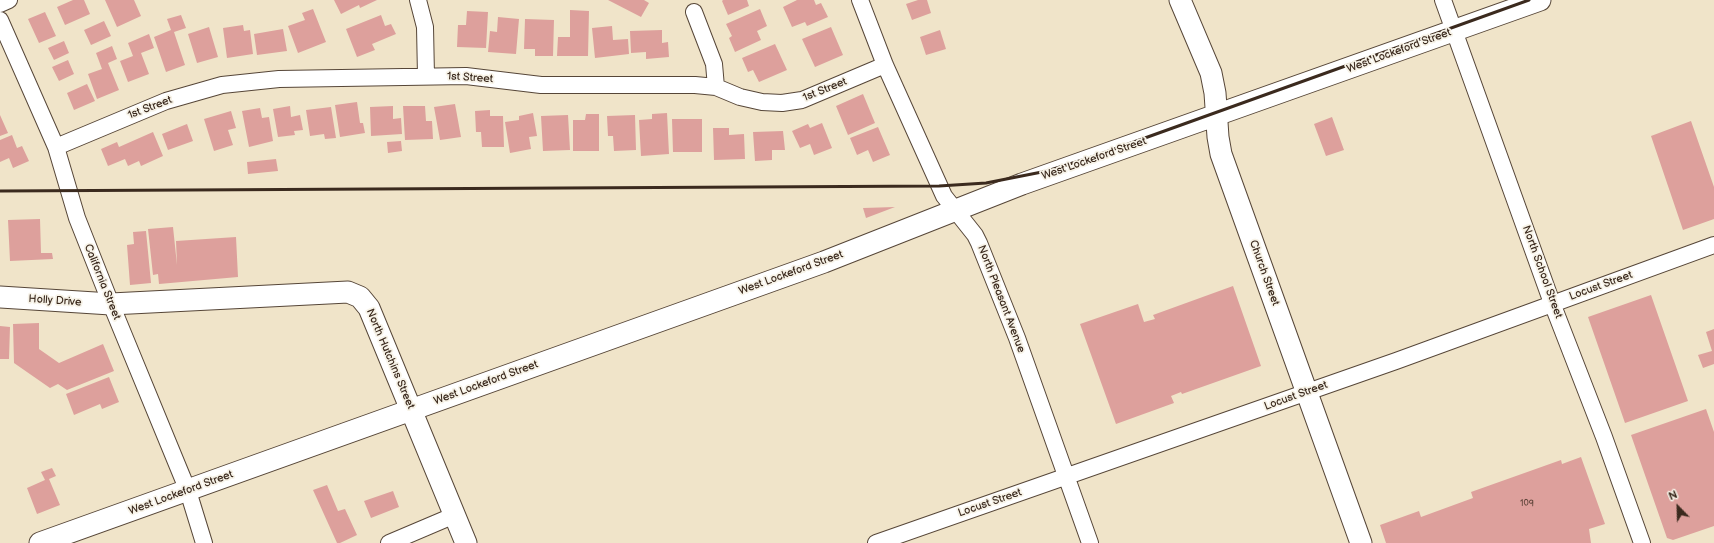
<!DOCTYPE html>
<html>
<head>
<meta charset="utf-8">
<style>
	body { margin:0 }
	#map { position:relative; width:1714px; height:543px; overflow:hidden; background:#f0e4c9; font-family:"Balsamiq Sans",sans-serif }
	canvas { display:block }
	.north { position:absolute; left:1658px; top:487px; width:40px; height:40px; -webkit-text-stroke:3px #f7f3e8; paint-order:stroke; rotate:337deg; font-size:11px; font-weight:700; line-height:16px; text-align:center; color:#3b2a1e }
	.north::after { content:''; display:block; margin:auto; width:14px; height:18px; background:#3b2a1e; clip-path:polygon(50% 0,100% 100%,50% 72%,0 100%) }
</style>
</head>
<body>
<div id="map">
<canvas width="1714" height="543"></canvas>
<div class="north">N</div>
</div>
<script>
const ctx = document.querySelector('canvas').getContext('2d');
ctx.lineJoin = 'round';
function fillPath(path, color) {
  ctx.fillStyle = color;
  ctx.fill(path, 'evenodd');
}
function shape(rows) {
  const path = new Path2D();
  for (const r of rows) {
    path.moveTo(r[0], r[1]);
    for (let i = 2; i < r.length; i += 2) path.lineTo(r[i], r[i + 1]);
  }
  return path;
}
function stroke(path, color, width, dash) {
  ctx.strokeStyle = color;
  ctx.lineWidth = width;
  ctx.lineCap = dash ? 'butt' : 'round';
  ctx.setLineDash(dash || []);
  ctx.stroke(path);
}
function label(font, color, halo, rows, align = 'center') {
  ctx.font = font + ' "Balsamiq Sans",sans-serif';
  ctx.lineWidth = 3.5;
  ctx.setLineDash([]);
  ctx.textBaseline = 'middle';
  ctx.strokeStyle = halo;
  ctx.fillStyle = color;
  for (const [text, x, y, turn = 0] of rows) {
    ctx.save();
    ctx.translate(x, y);
    ctx.rotate((+turn || 0) * Math.PI / 180);
    ctx.textAlign = isNaN(turn) ? turn : align;
    if (halo) ctx.strokeText(text, 0, 0);
    ctx.fillText(text, 0, 0);
    ctx.restore();
  }
}
const building = shape([
	[73,0,84,0,90,14,65,25,57,7],
	[105,0,134,0,141,16,117,27],
	[334,0,377,0,360,8,359,5,341,14],
	[608,0,644,0,649,3,641,17],
	[723,0,747,0,749,6,728,15,722,1],
	[797,0,814,0,816,5,821,3,828,17,807,26,805,22,792,27,783,7],
	[918,0,927,0,931,13,912,20,906,4],
	[313,9,326,42,298,53,288,26,305,20,302,13],
	[760,9,767,26,757,31,761,40,735,52,729,38,732,36,726,24],
	[570,10,589,11,588,56,557,56,558,37,570,37],
	[467,11,488,12,486,48,457,47,458,25,466,25],
	[45,12,56,36,39,43,28,19],
	[181,15,186,28,174,32,185,65,166,72,154,37,171,30,167,19],
	[381,15,385,26,391,24,396,34,372,44,375,50,357,57,346,29],
	[498,17,519,19,516,54,488,52,490,31,497,32],
	[525,19,554,20,553,56,535,56,535,49,524,49],
	[104,21,111,36,91,45,84,30],
	[243,25,244,31,250,30,253,54,227,58,223,28],
	[612,26,613,40,628,39,629,54,595,58,592,28],
	[209,27,218,57,197,63,188,34],
	[831,27,843,55,815,67,802,39],
	[283,29,287,51,257,55,254,34],
	[662,30,662,43,668,42,669,57,646,59,646,52,631,53,630,31],
	[940,30,946,49,926,55,920,37],
	[149,34,154,48,141,53,149,74,128,82,120,61,133,56,128,43],
	[64,41,69,53,54,60,48,48],
	[775,44,787,70,759,82,753,70,748,72,742,58],
	[112,46,117,59,108,63,119,90,97,99,88,74,102,69,96,53],
	[68,60,74,74,59,81,52,67],
	[87,84,95,101,74,110,67,93],
	[863,94,875,123,848,135,836,106],
	[357,102,360,123,363,123,365,133,340,137,335,105],
	[455,104,461,137,440,140,434,107],
	[290,106,291,117,300,115,303,130,294,131,295,135,278,137,273,109],
	[393,106,393,119,401,118,402,134,371,136,370,107],
	[403,106,425,106,426,121,432,121,433,139,405,140],
	[331,107,336,138,325,139,324,134,310,136,306,110],
	[260,108,262,118,269,117,273,141,249,147,242,111],
	[490,110,490,116,503,116,504,147,482,147,481,132,476,132,475,111],
	[231,111,236,128,228,130,233,145,214,151,204,119],
	[533,113,537,136,529,137,531,149,510,153,505,122,519,120,519,116],
	[667,113,669,154,641,156,639,120,652,119,652,114],
	[586,114,599,114,599,151,573,151,573,120,585,120],
	[0,115,8,133,0,136],
	[568,115,570,150,543,151,541,116],
	[635,115,636,150,614,151,613,136,608,136,607,116],
	[1332,117,1344,150,1326,156,1314,124],
	[672,119,702,119,702,152,673,152],
	[1691,121,1714,187,1714,219,1683,230,1651,136],
	[822,123,832,148,814,155,810,144,800,148,792,131,808,124,810,128],
	[187,124,193,141,168,150,162,134],
	[878,127,890,155,873,162,868,150,857,155,850,138],
	[713,128,729,128,729,135,744,134,745,159,714,160],
	[783,131,785,150,772,150,772,160,755,161,753,132],
	[153,132,163,156,141,166,139,161,128,166,125,159,108,166,101,149,117,142,119,147],
	[12,135,17,148,22,146,29,161,13,168,9,158,0,162,0,140],
	[401,141,402,151,388,153,387,142],
	[276,159,278,171,248,174,247,162],
	[895,207,866,218,863,208],
	[40,219,41,253,52,253,53,259,10,261,8,220],
	[173,227,177,265,176,241,236,237,238,277,159,284,158,274,153,275,148,229],
	[146,231,151,283,130,285,127,245,134,244,133,232],
	[1233,286,1261,366,1182,394,1181,392,1171,396,1174,403,1116,424,1080,324,1138,304,1144,322,1155,319,1153,315],
	[1651,295,1688,401,1625,423,1588,317],
	[39,323,39,349,59,363,103,344,114,371,67,390,58,384,50,388,14,363,13,324],
	[0,326,10,327,9,359,0,359],
	[1714,329,1714,364,1703,368,1698,355,1712,351,1706,332],
	[109,377,119,402,102,409,100,404,74,415,66,394],
	[1706,409,1714,432,1714,526,1673,540,1667,538,1631,435],
	[1581,457,1605,524,1589,529,1591,543,1386,543,1380,525,1419,511,1421,517,1473,498,1471,492,1561,460,1562,464],
	[52,468,56,476,49,479,60,505,37,514,27,488,45,480,41,472],
	[327,485,338,511,345,509,357,535,340,543,337,543,313,490],
	[393,491,399,507,371,518,364,501]
]);
const minor = shape([
	[418,0,425,27,426,76],
	[860,0,885,65,944,196,975,235,979,243,1017,338,1090,543],
	[1443,0,1552,303,1604,437,1642,543],
	[0,4,9,0],
	[694,12,714,64,716,87],
	[0,20,56,147,77,218,111,304,188,491,204,543],
	[56,147,166,101,222,85,279,79,466,76,541,85,695,85,716,87,740,97,762,102,782,103,802,100,885,65],
	[389,543,455,515],
	[876,543,1396,361,1714,245]
]);
const tertiary = shape([
	[1180,0,1211,73,1215,93,1218,137,1221,154,1361,543],
	[0,297,111,304,348,292,360,297,369,308,466,543],
	[40,543,824,262,1022,184,1540,0]
]);
const rail = shape([
	[0,191,939,186,986,183,1047,171,1092,157,1529,0]
]);
const numberNames = [
	["109",1527,504]
];
const streetNames = [
	["West Lockeford Street",1399,51,-20],
	["1st Street",470,78,4],
	["1st Street",825,90,-22],
	["1st Street",150,108,-21],
	["West Lockeford Street",1094,159,-19],
	["North School Street",1542,272,70],
	["West Lockeford Street",791,273,-20],
	["Church Street",1264,273,70],
	["California Street",102,282,68],
	["Locust Street",1601,286,-20],
	["North Pleasant Avenue",1001,299,69],
	["Holly Drive",55,301,4],
	["North Hutchins Street",390,359,67],
	["West Lockeford Street",486,383,-20],
	["Locust Street",1296,396,-20],
	["West Lockeford Street",181,493,-20],
	["Locust Street",990,503,-19]
];
fillPath(building, '#dda09c');
stroke(minor, '#564638', 18);
stroke(tertiary, '#564638', 23);
stroke(minor, '#fff', 16);
stroke(tertiary, '#fff', 21);
stroke(rail, '#3b2a1e', 3);
label('9px', '#64483e', null, numberNames);
label('11px', '#3b2a1e', '#f7f3e8', streetNames);
</script>
</body>
</html>
